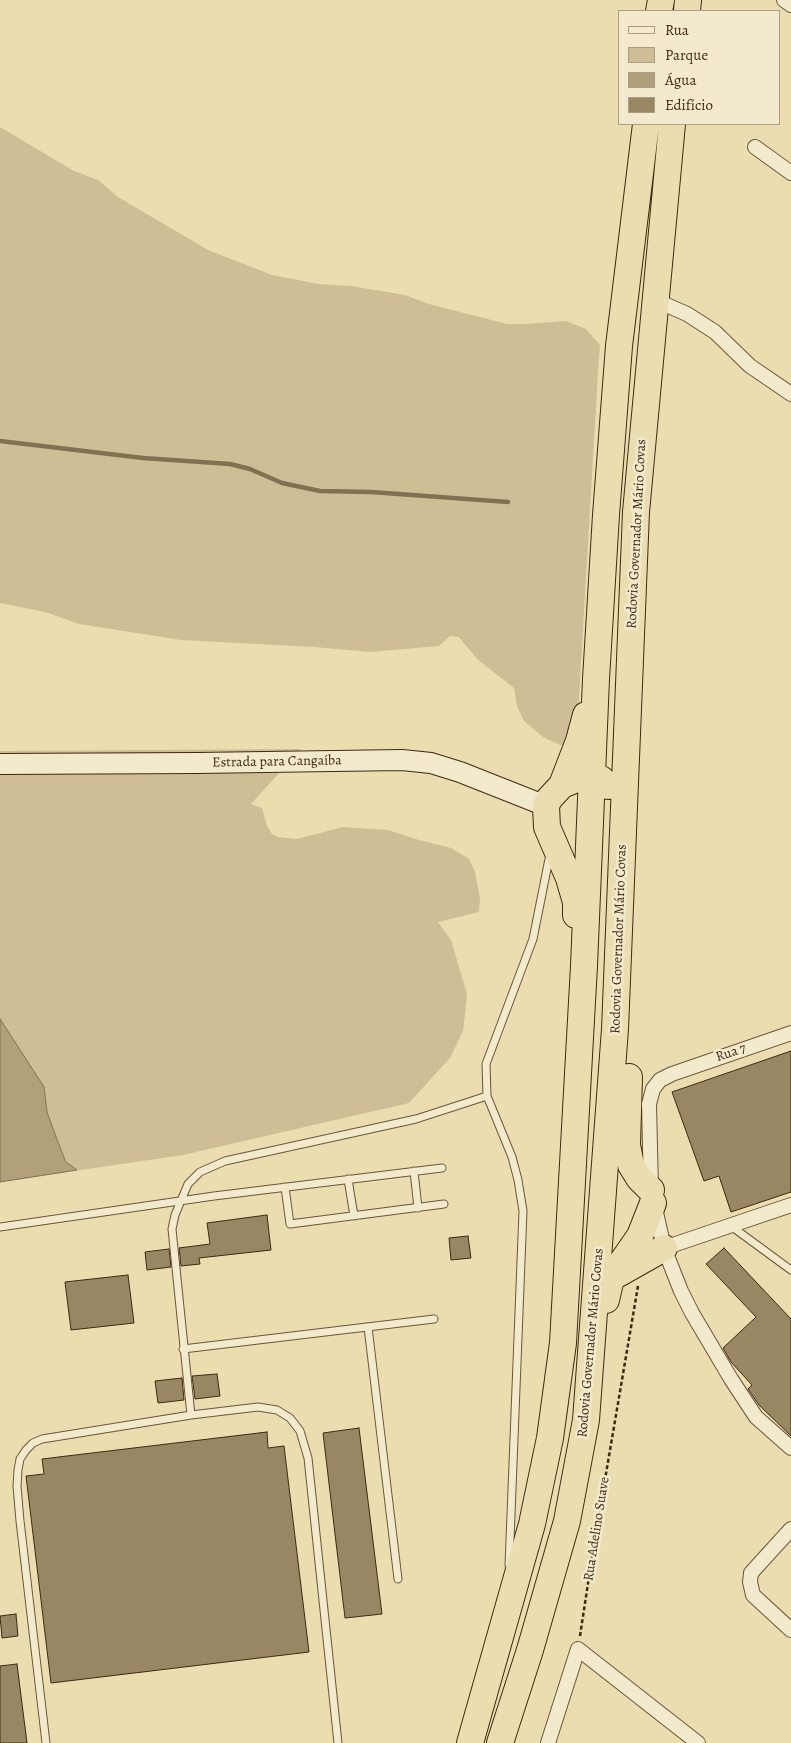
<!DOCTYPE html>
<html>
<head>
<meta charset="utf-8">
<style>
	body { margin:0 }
	#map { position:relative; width:791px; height:1743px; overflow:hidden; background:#ecddb0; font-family:Alegreya,serif }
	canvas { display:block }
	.legend { position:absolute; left:618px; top:10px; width:162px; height:115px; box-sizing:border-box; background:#f3e9cc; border:1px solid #ab9c82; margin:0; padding:6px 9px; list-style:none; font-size:15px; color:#3f2912 }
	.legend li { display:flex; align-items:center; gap:10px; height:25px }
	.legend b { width:25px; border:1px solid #ab9c82 }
</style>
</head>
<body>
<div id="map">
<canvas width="791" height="1743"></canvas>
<ul class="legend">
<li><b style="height:6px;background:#f3e9cc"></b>Rua</li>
<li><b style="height:14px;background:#cfbe95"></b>Parque</li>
<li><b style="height:14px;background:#b1a07a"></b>Água</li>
<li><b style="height:14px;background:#998764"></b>Edifício</li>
</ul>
</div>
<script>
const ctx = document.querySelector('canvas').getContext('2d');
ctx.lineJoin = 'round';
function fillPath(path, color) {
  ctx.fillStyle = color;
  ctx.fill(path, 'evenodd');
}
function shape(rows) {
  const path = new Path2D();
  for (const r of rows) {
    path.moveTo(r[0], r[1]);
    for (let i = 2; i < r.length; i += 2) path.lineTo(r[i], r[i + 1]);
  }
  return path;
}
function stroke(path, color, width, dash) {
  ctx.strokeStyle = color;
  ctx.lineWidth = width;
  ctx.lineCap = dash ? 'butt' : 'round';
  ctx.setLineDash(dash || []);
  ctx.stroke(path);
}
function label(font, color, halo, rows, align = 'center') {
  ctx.font = font + ' Alegreya,serif';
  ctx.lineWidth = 5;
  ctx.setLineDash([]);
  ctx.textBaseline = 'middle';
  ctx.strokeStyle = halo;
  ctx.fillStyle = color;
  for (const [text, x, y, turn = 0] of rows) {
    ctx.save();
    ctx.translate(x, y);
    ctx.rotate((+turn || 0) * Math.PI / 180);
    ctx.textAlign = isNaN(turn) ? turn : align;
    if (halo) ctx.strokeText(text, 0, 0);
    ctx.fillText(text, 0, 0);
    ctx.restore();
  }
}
const green = shape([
	[0,127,74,171,98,180,118,197,208,250,272,275,319,284,351,286,405,295,429,304,507,324,526,324,566,321,586,329,600,345,598,372,577,732,567,745,560,745,543,737,524,721,517,706,514,688,477,659,459,637,450,636,439,646,370,652,314,647,181,640,79,624,45,612,0,603],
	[301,749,251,804,262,808,267,826,272,834,278,837,297,839,343,827,388,830,419,840,451,848,469,859,475,872,480,898,479,912,438,922,451,940,467,994,463,1031,450,1058,409,1103,183,1155,0,1182,76,1171,67,1162,56,1137,47,1112,44,1087,0,1019,0,751]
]);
const water = shape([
	[0,1019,44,1087,47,1112,56,1137,66,1162,77,1170,0,1182,0,1019]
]);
const stream = shape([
	[0,441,143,458,230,464,250,469,282,483,320,491,371,492,508,502]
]);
const building = shape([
	[791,1051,791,1192,731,1212,719,1176,704,1181,672,1092,791,1051],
	[267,1215,271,1250,199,1258,200,1264,181,1266,179,1248,210,1244,207,1223,267,1215],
	[468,1236,471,1258,451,1260,449,1238,468,1236],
	[724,1248,791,1319,791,1436,759,1405,748,1389,752,1385,731,1362,723,1348,756,1317,706,1264,724,1248],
	[169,1249,171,1267,147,1270,145,1252,169,1249],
	[128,1275,134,1323,71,1330,65,1282,128,1275],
	[217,1374,220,1396,195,1399,192,1376,217,1374],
	[182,1378,184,1400,158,1403,155,1381,182,1378],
	[359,1428,382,1614,345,1618,323,1433,359,1428],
	[267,1432,268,1448,284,1446,309,1652,51,1683,26,1476,44,1474,42,1459,267,1432],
	[16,1614,18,1636,2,1638,0,1616,16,1614],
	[17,1664,27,1743,0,1743,0,1666,17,1664]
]);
const path = shape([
	[580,1636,594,1544,638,1286]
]);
const lane = shape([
	[487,1096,512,1157,518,1180,523,1211,509,1565],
	[414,1171,418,1208],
	[348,1179,354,1216],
	[285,1187,290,1224,444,1204],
	[731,1226,791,1270],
	[0,1227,214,1196,442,1168],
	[368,1327,398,1579],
	[183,1349,434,1319],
	[191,1415,172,1229,175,1215,188,1184,200,1172,225,1161,416,1119,487,1096,486,1064,533,939,550,854],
	[46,1743,20,1521,17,1486,18,1470,20,1459,26,1450,33,1443,42,1439,191,1415,258,1407,277,1410,290,1418,300,1431,308,1458,338,1743]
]);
const street = shape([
	[784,0,791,5],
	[755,147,791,173],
	[655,300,687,314,715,332,750,366,791,394],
	[791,1033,672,1074,660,1080,653,1089,649,1104,651,1190,664,1248,681,1291,692,1313,731,1379,756,1417,791,1448],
	[664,1248,791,1205],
	[791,1529,751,1573,750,1582,753,1595,791,1630],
	[548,1743,578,1649,698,1743]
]);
const secondary = shape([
	[0,764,197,763,402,760,431,763,460,772,546,806]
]);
const highway = shape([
	[659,11,661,0],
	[687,11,688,0],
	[562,785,579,741,586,715],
	[576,915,576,902,569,878,547,827,546,806,549,799,562,785,574,780,593,776,601,779,608,786],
	[629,1077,627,1145,631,1165,639,1178,651,1190],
	[618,1274,664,1248],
	[606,1300,611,1278,640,1236,653,1203],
	[470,1743,532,1524,550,1438,563,1343,584,966,596,679,606,515,619,346,646,124],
	[500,1743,530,1650,567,1521,586,1420,615,1029,636,512,672,124]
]);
const streetNames = [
	["Rodovia Governador Mário Covas",637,534,-87],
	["Estrada para Cangaíba",277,762,-1],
	["Rodovia Governador Mário Covas",619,939,-88],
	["Rua 7",731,1053,-19],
	["Rodovia Governador Mário Covas",591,1343,-85],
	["Rua Adelino Suave",597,1529,-81]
];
fillPath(green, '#cfbe95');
fillPath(water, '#b1a07a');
stroke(water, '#837050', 1);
stroke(stream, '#837050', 4.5);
fillPath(building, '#998764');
stroke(building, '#3f2912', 1);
stroke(lane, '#6a563a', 9);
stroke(street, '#6a563a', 16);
stroke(secondary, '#3f2912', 22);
stroke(highway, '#3f2912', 28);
stroke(path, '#3f2912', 2.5, [4, 2.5]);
stroke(lane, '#f3e9cc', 7);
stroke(street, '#f3e9cc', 14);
stroke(secondary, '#f3e9cc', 20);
stroke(highway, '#ecddb0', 26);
label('14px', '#3f2912', '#f3e9cc', streetNames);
</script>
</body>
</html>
